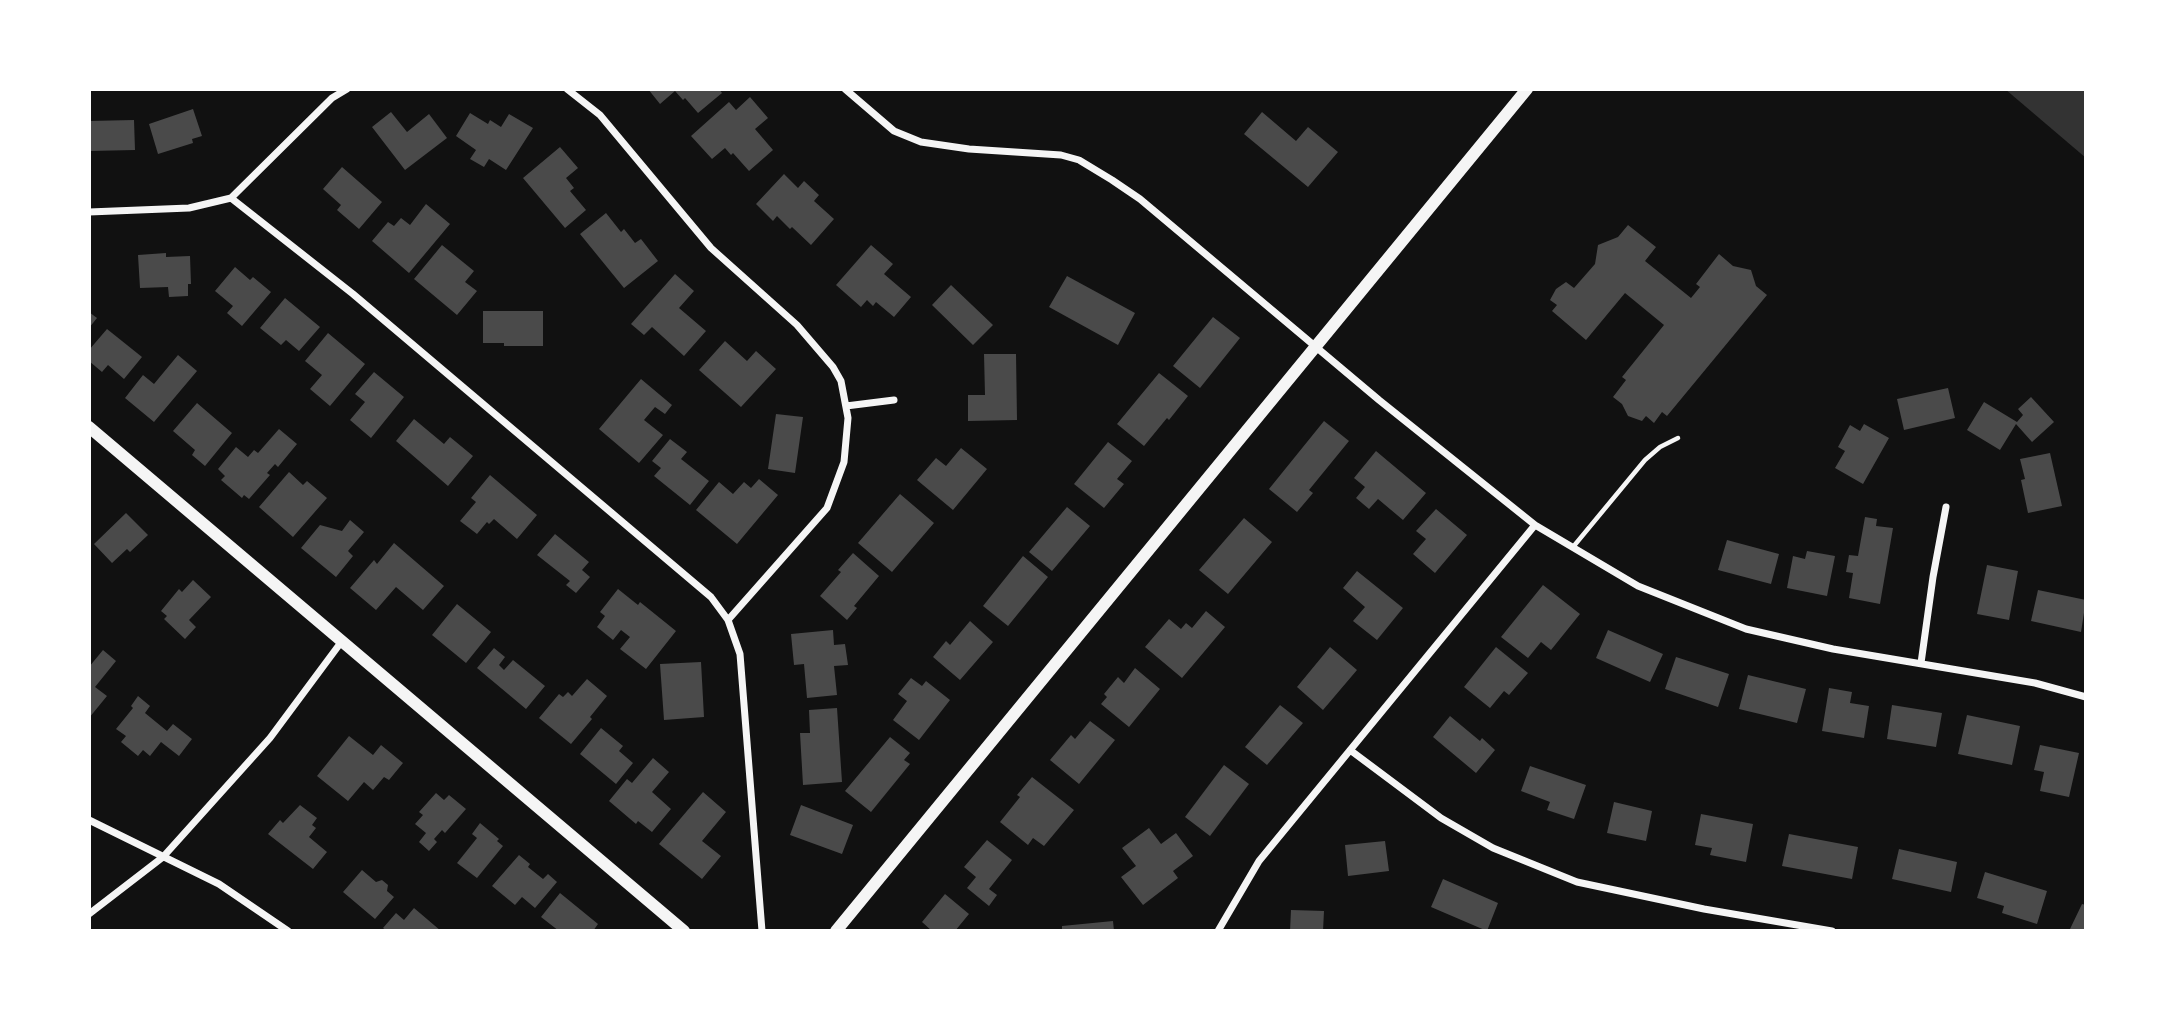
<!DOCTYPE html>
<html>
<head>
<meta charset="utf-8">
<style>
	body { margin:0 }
	#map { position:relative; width:2175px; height:1020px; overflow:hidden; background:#111; font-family:"Nunito Sans",sans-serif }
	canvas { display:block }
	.frame { position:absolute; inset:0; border:91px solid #fff; pointer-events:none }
</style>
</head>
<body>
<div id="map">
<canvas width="2175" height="1020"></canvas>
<div class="frame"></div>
</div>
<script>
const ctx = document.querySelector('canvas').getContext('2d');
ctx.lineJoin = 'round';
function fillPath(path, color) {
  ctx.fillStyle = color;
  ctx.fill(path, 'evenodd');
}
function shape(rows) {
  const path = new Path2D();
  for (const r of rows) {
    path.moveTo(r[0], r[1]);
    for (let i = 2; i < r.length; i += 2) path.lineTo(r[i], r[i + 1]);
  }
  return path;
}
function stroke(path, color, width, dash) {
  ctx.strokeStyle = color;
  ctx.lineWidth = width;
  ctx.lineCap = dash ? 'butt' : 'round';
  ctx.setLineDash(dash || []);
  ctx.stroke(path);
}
const water = shape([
	[2005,89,2086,89,2086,158]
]);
const building = shape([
	[648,89,719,89,722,93,698,113,685,98,683,100,675,91,660,104],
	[750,97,768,118,755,129,773,150,749,171,733,153,731,155,725,148,712,159,691,136,729,102,736,110],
	[193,109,202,136,192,139,193,143,158,154,149,124],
	[391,112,407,132,429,114,447,138,405,170,372,127],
	[1262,112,1296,141,1308,127,1338,152,1308,187,1244,134],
	[470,113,488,124,490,120,501,127,509,114,533,128,506,170,489,159,484,167,470,159,476,150,456,136],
	[134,120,135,150,89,151,89,121],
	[560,147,578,168,566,178,574,188,570,191,586,210,565,228,523,178],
	[342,167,382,202,359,229,337,210,341,205,323,189],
	[784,174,798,188,804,181,819,195,814,201,834,219,811,245,792,227,790,229,777,216,773,221,756,204],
	[426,204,450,224,409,273,372,241,388,222,394,226,401,218,410,225],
	[606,213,621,232,624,229,635,243,641,239,658,261,624,288,580,234],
	[1628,225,1656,247,1645,261,1691,298,1700,287,1696,284,1719,254,1733,266,1751,270,1756,286,1767,295,1667,416,1662,412,1654,423,1646,416,1642,421,1628,416,1622,404,1613,397,1626,380,1622,377,1664,325,1625,293,1586,340,1552,311,1557,305,1550,300,1556,289,1566,282,1574,288,1595,264,1598,245,1618,237],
	[442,245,474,271,465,282,477,291,457,315,414,279],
	[871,245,893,264,884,274,911,297,894,317,876,302,873,306,867,300,861,307,836,285],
	[166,253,166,257,190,256,191,284,188,284,188,296,169,297,168,287,140,288,138,255],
	[235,267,250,280,253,277,271,292,242,326,227,313,233,306,215,291],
	[675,274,694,291,679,308,706,331,684,356,652,327,644,335,631,324],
	[1067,276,1135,313,1118,345,1049,307],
	[951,285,993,325,973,345,932,305],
	[285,298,320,327,299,351,286,340,281,345,260,328],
	[483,311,543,311,543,346,504,346,504,343,483,343],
	[89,312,97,318,89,328],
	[1213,317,1240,338,1200,388,1173,366],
	[107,329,142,357,124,379,108,365,102,372,89,361,89,350],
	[328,333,365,364,330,406,310,389,322,375,305,361],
	[725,341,747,361,756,351,776,369,741,407,699,370],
	[984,354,1016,354,1017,420,968,421,968,395,985,395],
	[178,355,197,371,154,422,125,398,143,375,154,384],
	[374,372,404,397,371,438,350,420,365,402,355,394],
	[1159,373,1188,396,1169,420,1167,418,1144,446,1117,424],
	[641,379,672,405,665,414,655,407,644,420,663,435,639,463,599,429],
	[1948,388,1955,418,1904,430,1897,399],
	[2031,397,2054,422,2032,442,2016,424,2000,450,1967,430,1984,402,2017,422,2023,415,2018,409],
	[197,403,232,433,205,466,192,455,195,450,173,431],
	[776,414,803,417,795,473,768,469],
	[414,419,444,444,450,437,473,456,448,486,396,441],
	[1324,421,1349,441,1309,490,1313,493,1297,512,1269,489],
	[1864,424,1889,438,1863,484,1835,468,1845,451,1838,447,1850,425,1860,431],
	[279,429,297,444,278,467,275,464,267,473,270,475,249,499,244,495,242,498,221,480,225,476,218,469,236,447,248,457,254,450,258,453],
	[670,439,687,452,681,459,709,481,690,505,654,476,661,468,652,461],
	[1108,442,1132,461,1117,479,1124,484,1104,508,1074,484],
	[961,448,987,469,953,510,917,480,936,458,946,466],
	[1376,451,1426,493,1403,520,1378,499,1369,509,1356,498,1365,487,1354,478],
	[2050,453,2062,506,2028,513,2021,480,2025,479,2020,459],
	[289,472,303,485,307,481,327,498,293,537,259,507],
	[490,475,537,515,517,539,494,519,489,524,487,522,477,534,460,521,476,502,471,498],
	[759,479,778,495,737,544,696,510,719,482,733,494,744,482,751,488],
	[900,494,934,523,892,572,858,543],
	[1067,507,1090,526,1052,571,1029,552],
	[1436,509,1467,535,1435,573,1413,554,1426,539,1416,531],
	[126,513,148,535,130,552,127,549,112,563,94,544],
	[1865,517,1877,519,1876,526,1893,528,1880,604,1849,598,1853,573,1846,572,1849,555,1858,556],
	[1244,518,1272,542,1228,594,1199,570],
	[350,520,364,532,348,551,353,556,336,577,301,548,320,525,342,531],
	[555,534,589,562,582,570,590,577,576,593,566,585,570,581,537,555],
	[1727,540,1779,554,1771,584,1718,570],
	[394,543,444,586,423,610,396,587,376,610,350,588,374,560,377,564],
	[1807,551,1835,556,1827,596,1787,588,1793,556,1805,559],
	[853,553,879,576,854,606,857,608,847,620,820,596,841,572,838,570],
	[1023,556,1048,577,1008,626,983,606],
	[1987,565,2018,571,2009,620,1977,614],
	[1357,571,1403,608,1377,640,1353,621,1365,607,1343,588],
	[193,580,211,597,189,620,196,627,185,639,164,619,167,616,161,611,179,589,182,592],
	[1543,585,1580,614,1551,650,1541,642,1528,658,1501,637],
	[618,589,638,605,640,602,676,631,646,669,620,649,630,637,621,630,613,640,597,627,605,616,600,612],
	[2038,590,2086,600,2081,632,2031,621],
	[457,604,491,632,466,663,432,635],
	[1206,611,1225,627,1182,678,1145,647,1169,619,1181,629,1186,623,1192,628],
	[970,621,993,642,960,680,933,657,946,641,950,645],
	[833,630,834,645,845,644,848,665,834,666,837,695,807,698,804,664,794,665,791,634],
	[1608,630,1663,654,1650,682,1596,658],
	[1330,647,1357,670,1323,710,1297,687],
	[1496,647,1528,673,1509,695,1504,691,1490,708,1464,687],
	[494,648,505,657,499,665,504,670,513,660,545,686,526,709,477,668],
	[103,650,116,661,95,687,107,696,89,718,89,667],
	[1676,657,1729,674,1718,707,1665,689],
	[701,662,704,717,664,720,660,664],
	[1135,668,1160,689,1129,727,1101,704,1107,697,1104,694,1118,677,1124,683],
	[1748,675,1806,689,1797,723,1739,709],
	[911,678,922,686,926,681,950,700,919,740,893,720,907,701,898,694],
	[587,679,607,696,590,717,592,719,571,744,539,718,559,694,563,697,568,692,572,696],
	[1829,688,1852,692,1850,703,1869,706,1864,738,1822,731],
	[138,696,150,706,145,713,167,731,173,724,192,739,179,756,161,742,150,756,143,750,138,756,121,742,126,736,116,729,133,708,131,706],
	[1280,705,1303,723,1267,765,1245,747],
	[1892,705,1942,713,1936,747,1887,739],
	[837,708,842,782,803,785,800,733,810,733,809,710],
	[1967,715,2020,726,2012,765,1958,754],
	[1450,716,1480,741,1482,738,1495,750,1476,773,1433,737],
	[1090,721,1115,740,1079,784,1050,760,1071,735,1075,739],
	[601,728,623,746,619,751,633,763,616,784,580,754],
	[349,736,373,755,381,745,403,763,389,780,384,777,373,790,364,782,348,801,317,776],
	[890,737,910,753,904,760,910,764,871,812,845,791],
	[2040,745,2079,753,2069,797,2040,791,2044,772,2034,770],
	[653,758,669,772,652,792,671,809,652,832,638,821,636,824,609,801,627,779,632,783],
	[1224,765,1249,784,1210,836,1185,817],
	[1530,766,1586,785,1574,819,1547,810,1550,802,1521,791],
	[1032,777,1074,810,1044,846,1033,838,1028,845,1000,822,1020,797,1017,795],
	[703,792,726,812,702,841,721,856,702,879,659,844],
	[436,793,444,800,449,795,466,809,445,833,442,830,434,839,437,842,429,851,419,842,426,833,415,824,423,815,419,812],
	[1614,802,1652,811,1646,841,1607,833],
	[300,805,317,818,312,825,316,828,309,837,327,852,313,869,268,834,280,820,283,823],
	[801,805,853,825,842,854,790,835],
	[1701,814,1753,824,1746,862,1710,855,1712,848,1695,845],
	[480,823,499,839,497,841,503,846,477,878,457,863,477,838,472,834],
	[1149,828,1161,844,1176,833,1193,856,1173,871,1178,878,1143,905,1121,877,1136,866,1122,848],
	[1789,834,1858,847,1852,879,1782,866],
	[987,840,1012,860,989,889,997,895,989,906,967,888,976,877,964,867],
	[1385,841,1389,871,1348,876,1345,845],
	[1899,849,1957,862,1951,892,1892,879],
	[519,855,530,864,528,867,543,879,548,874,557,882,535,908,522,897,515,905,492,886],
	[362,870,376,882,382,880,388,885,387,891,394,897,375,919,343,892],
	[1985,872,2047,891,2037,924,2002,913,2004,906,1977,898],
	[1443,879,1498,903,1487,931,1431,907],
	[560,893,598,924,593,931,559,931,541,917],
	[945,894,969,914,955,931,932,931,922,922],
	[2082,904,2086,905,2086,931,2072,931,2070,929],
	[414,908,441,931,387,931,383,928,396,913,404,920],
	[1291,910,1324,911,1323,931,1290,931],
	[1113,921,1114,931,1062,931,1062,926]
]);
const service = shape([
	[1573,547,1645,460,1660,447,1678,438]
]);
const minor = shape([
	[567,89,600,115,711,248,797,325,833,367,841,381,848,418,844,462,827,508,728,620],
	[845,89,894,131,921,142,969,149,1061,155,1079,160,1112,180,1140,199,1379,400,1535,525,1638,586,1746,629,1833,649,2035,683,2086,697],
	[231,198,332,98,347,89],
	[89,212,189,208,231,198,353,294,711,597,728,620,740,654,762,931],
	[846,406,894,400],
	[1921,663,1933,577,1946,507],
	[1350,750,1441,818,1493,848,1577,882,1704,909,1832,931],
	[89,820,219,884,288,931],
	[89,914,163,857,270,738,342,641],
	[1218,931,1259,861,1535,525]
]);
const tertiary = shape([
	[89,427,684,931],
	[836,931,1527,89]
]);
fillPath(water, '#333');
fillPath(building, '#4a4a4a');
stroke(service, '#f5f5f5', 4.5);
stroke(minor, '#f5f5f5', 7);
stroke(tertiary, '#f5f5f5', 12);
</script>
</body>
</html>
